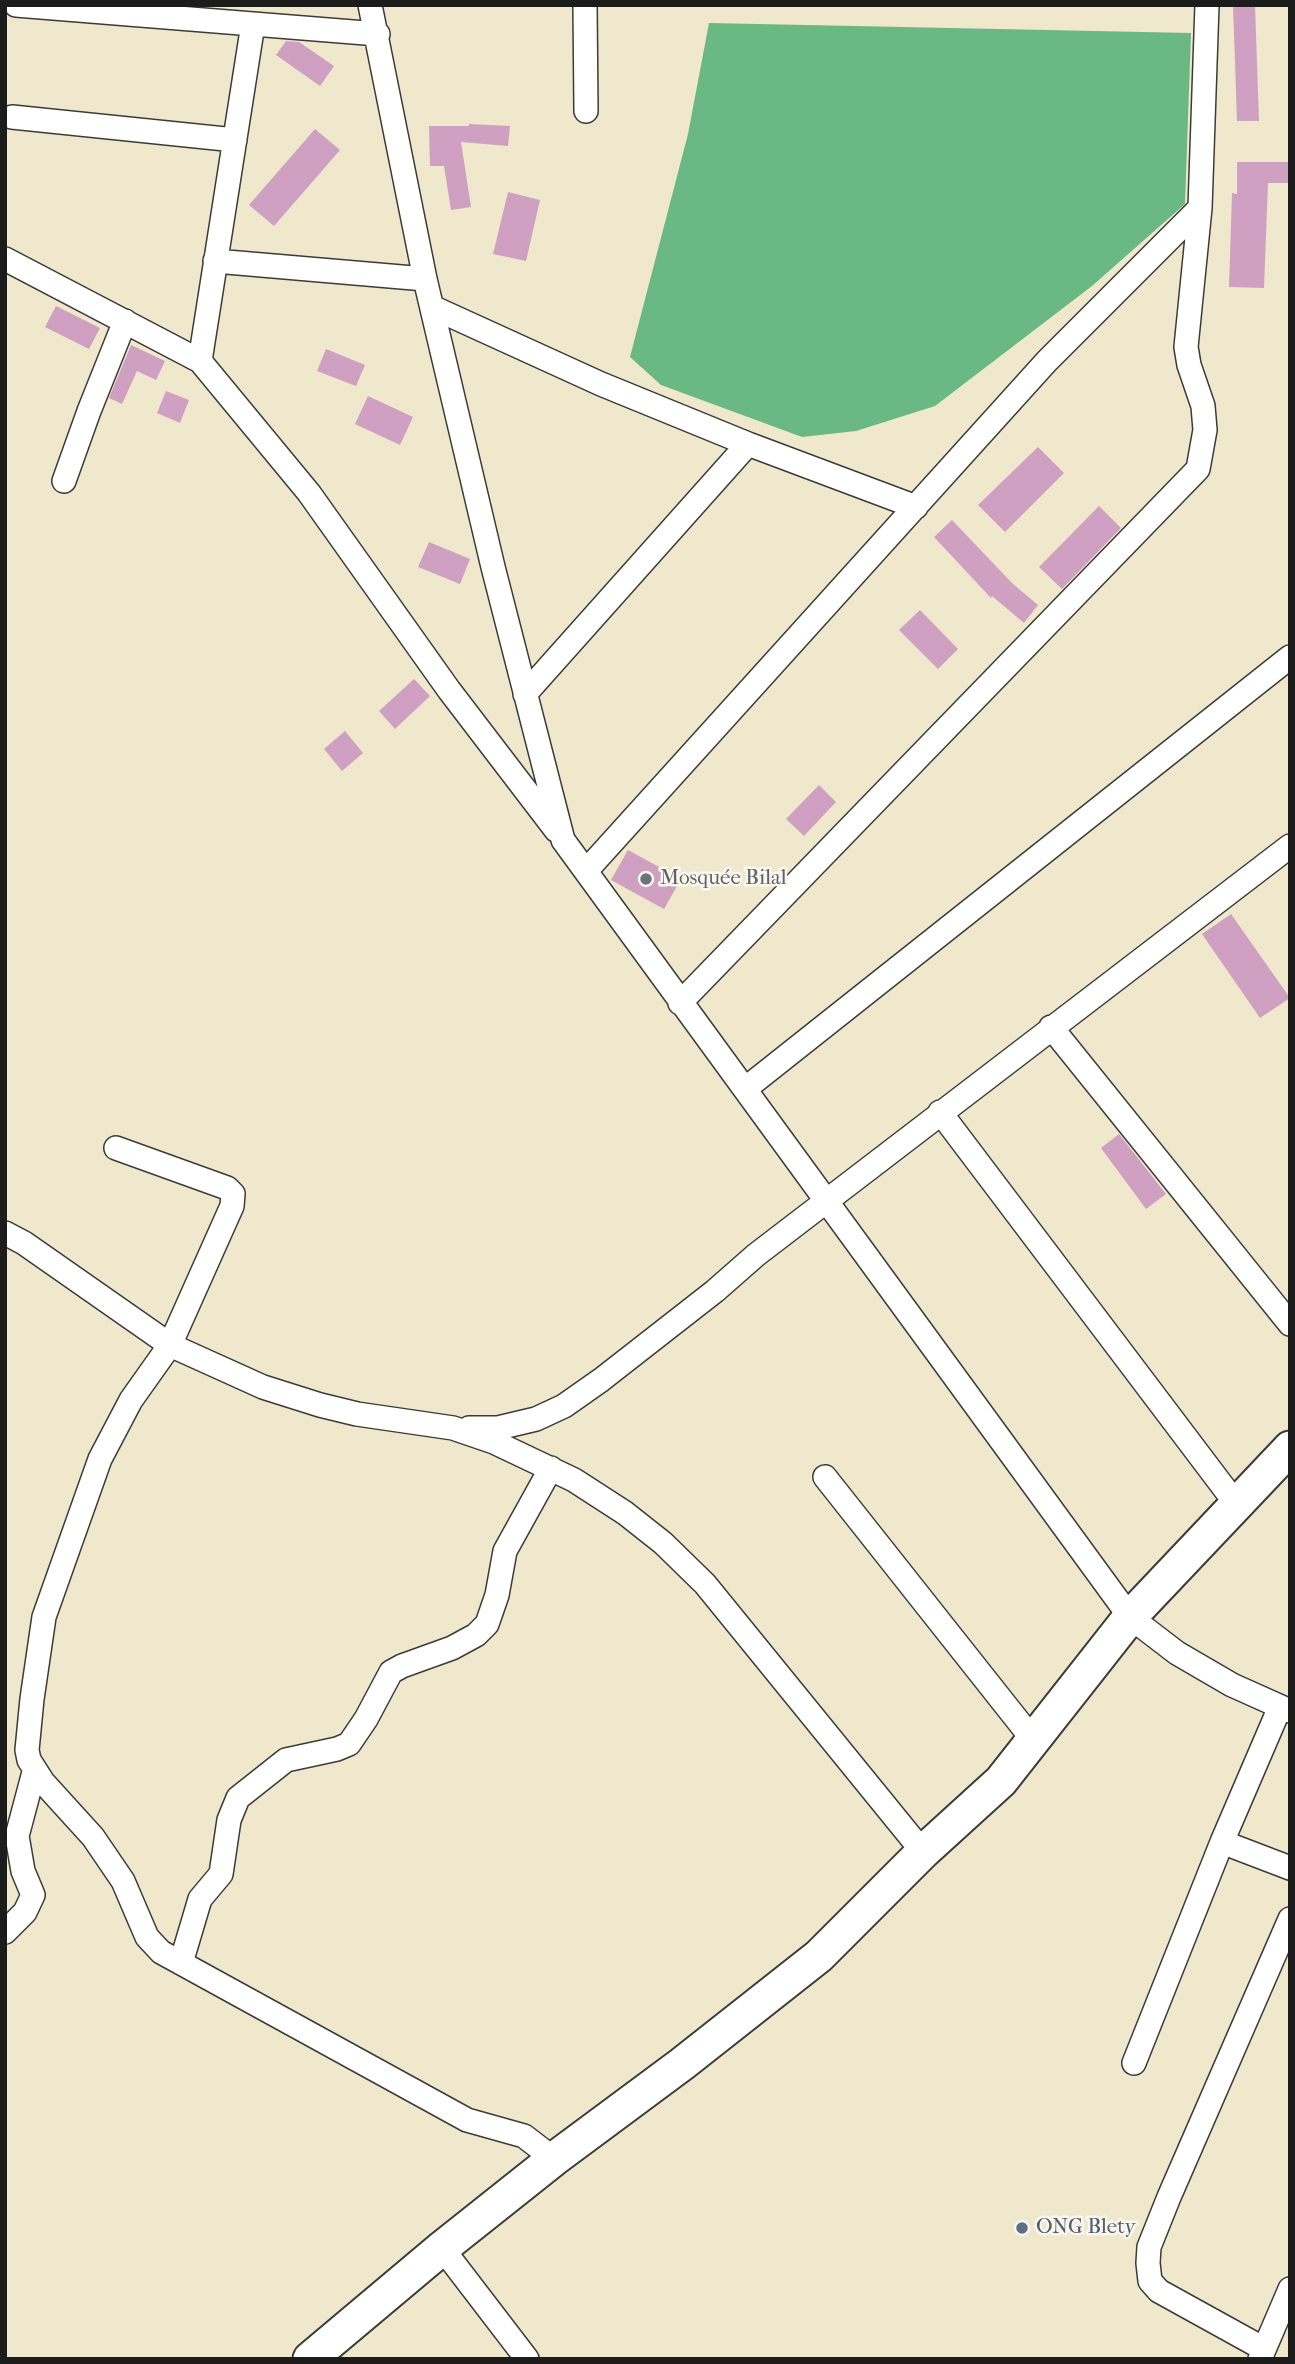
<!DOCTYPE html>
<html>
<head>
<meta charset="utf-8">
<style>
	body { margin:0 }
	#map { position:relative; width:1295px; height:2364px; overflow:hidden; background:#efe8cd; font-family:"IM FELL French Canon",serif }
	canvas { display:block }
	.frame { position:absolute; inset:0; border:7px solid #1c1c1c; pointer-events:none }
</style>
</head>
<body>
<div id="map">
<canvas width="1295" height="2364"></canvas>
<div class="frame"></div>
</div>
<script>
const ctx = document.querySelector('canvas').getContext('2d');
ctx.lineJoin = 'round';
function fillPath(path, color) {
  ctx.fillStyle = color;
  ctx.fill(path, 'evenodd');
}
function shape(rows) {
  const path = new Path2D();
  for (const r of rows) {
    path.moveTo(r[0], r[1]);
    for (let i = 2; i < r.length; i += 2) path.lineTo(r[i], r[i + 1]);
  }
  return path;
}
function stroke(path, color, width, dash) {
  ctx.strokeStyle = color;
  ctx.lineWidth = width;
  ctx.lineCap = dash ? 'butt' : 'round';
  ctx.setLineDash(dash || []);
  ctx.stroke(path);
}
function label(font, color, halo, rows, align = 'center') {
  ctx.font = font + ' "IM FELL French Canon",serif';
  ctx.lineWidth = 5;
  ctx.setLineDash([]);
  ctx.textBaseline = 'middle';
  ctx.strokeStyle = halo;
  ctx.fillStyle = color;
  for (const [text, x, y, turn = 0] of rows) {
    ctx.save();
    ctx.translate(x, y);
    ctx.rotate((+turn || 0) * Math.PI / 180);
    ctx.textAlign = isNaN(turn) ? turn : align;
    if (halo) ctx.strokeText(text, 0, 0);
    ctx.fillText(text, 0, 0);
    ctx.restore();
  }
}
const forest = shape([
	[709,23,1191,33,1185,204,1092,286,935,406,856,431,802,437,661,385,630,357,688,134]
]);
const building = shape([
	[1233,5,1255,5,1259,121,1237,121],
	[286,41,299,42,334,66,320,86,276,55],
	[469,124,510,126,508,146,461,142,471,207,451,210,444,166,430,166,429,126,469,126],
	[315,129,340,150,274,226,249,205],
	[1237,162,1290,162,1290,183,1268,183,1264,288,1229,287,1232,193,1237,194],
	[508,192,540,200,526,261,493,254],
	[56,306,100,328,89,349,45,327],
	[131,345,165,361,156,380,137,371,122,404,109,398],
	[326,349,365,365,356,386,317,371],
	[166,391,189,400,180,423,157,413],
	[368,396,413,417,400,445,355,424],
	[1038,447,1064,473,1005,532,978,505],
	[1099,506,1121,528,1062,589,1039,567],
	[952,520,1013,584,1038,605,1024,623,992,596,991,598,934,537],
	[429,542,470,559,460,584,418,567],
	[920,610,958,649,938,669,899,630],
	[414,679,430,696,395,729,379,711],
	[345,731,363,753,342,771,324,749],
	[819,785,836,802,804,836,786,819],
	[628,850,681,879,664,909,611,880],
	[1231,914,1290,998,1260,1018,1202,934],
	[1119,1134,1166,1194,1146,1209,1101,1148]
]);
const street = shape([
	[16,5,378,34],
	[370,5,425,279,493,567,563,840,1130,1617,1177,1653,1232,1685,1290,1711],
	[585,5,586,111],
	[12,117,235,140],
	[5,259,200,361,309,493,449,690,556,830],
	[215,261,425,279],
	[432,307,601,384,748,444,916,507],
	[200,361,253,24],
	[64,481,89,411,125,321],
	[525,694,748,444],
	[586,871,1047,361,1200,208],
	[680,1003,1198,469,1205,430,1203,406,1189,365,1186,347,1200,208,1207,5],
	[1051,1027,1290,1324],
	[745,1089,1290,657],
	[940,1112,1237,1505],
	[116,1148,227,1188,233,1194,232,1206,170,1345,131,1400,100,1459,44,1617,32,1699,27,1750,29,1760,43,1782,93,1837,123,1881,147,1937,161,1952,467,2120,524,2136,554,2159],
	[5,1233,24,1243,170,1345,263,1387,320,1405,357,1414,453,1428,494,1442,574,1480,625,1513,663,1543,705,1584,923,1852],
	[469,1428,498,1428,536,1419,564,1406,601,1380,715,1291,756,1255,1290,846],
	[825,1477,1034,1741],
	[1222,1842,1290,1868],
	[5,1932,25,1912,33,1895,23,1871,17,1836,34,1772],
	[181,1963,200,1899,221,1874,229,1820,238,1798,286,1760,337,1749,349,1744,366,1719,391,1672,402,1666,452,1648,476,1635,487,1624,497,1595,505,1551,551,1468],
	[1134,2063,1222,1842,1280,1707],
	[442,2248,527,2359],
	[1264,2349,1159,2291,1150,2281,1148,2263,1149,2247,1169,2197,1290,1919],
	[1260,2359,1290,2289]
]);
const secondary = shape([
	[310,2359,442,2248,554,2159,682,2064,819,1956,923,1852,1001,1781,1130,1617,1290,1448]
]);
const markers = [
	[646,879,7,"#6b7280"],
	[1022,2228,7,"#5c6f8a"]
];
const worshipNames = [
	["Mosquée Bilal",660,879]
];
const serviceNames = [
	["ONG Blety",1036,2228]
];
fillPath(forest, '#6ab883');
fillPath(building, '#cfa0c1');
stroke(street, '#3c3b37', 26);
stroke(secondary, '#3c3b37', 37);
stroke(street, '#fff', 23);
stroke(secondary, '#fff', 33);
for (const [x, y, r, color] of markers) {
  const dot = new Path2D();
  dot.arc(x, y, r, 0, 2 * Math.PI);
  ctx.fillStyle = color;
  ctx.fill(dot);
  stroke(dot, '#fbf7ec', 2.5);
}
label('21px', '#5b616d', '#fbf7ec', worshipNames, 'left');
label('21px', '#4e5e75', '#fbf7ec', serviceNames, 'left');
</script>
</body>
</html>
